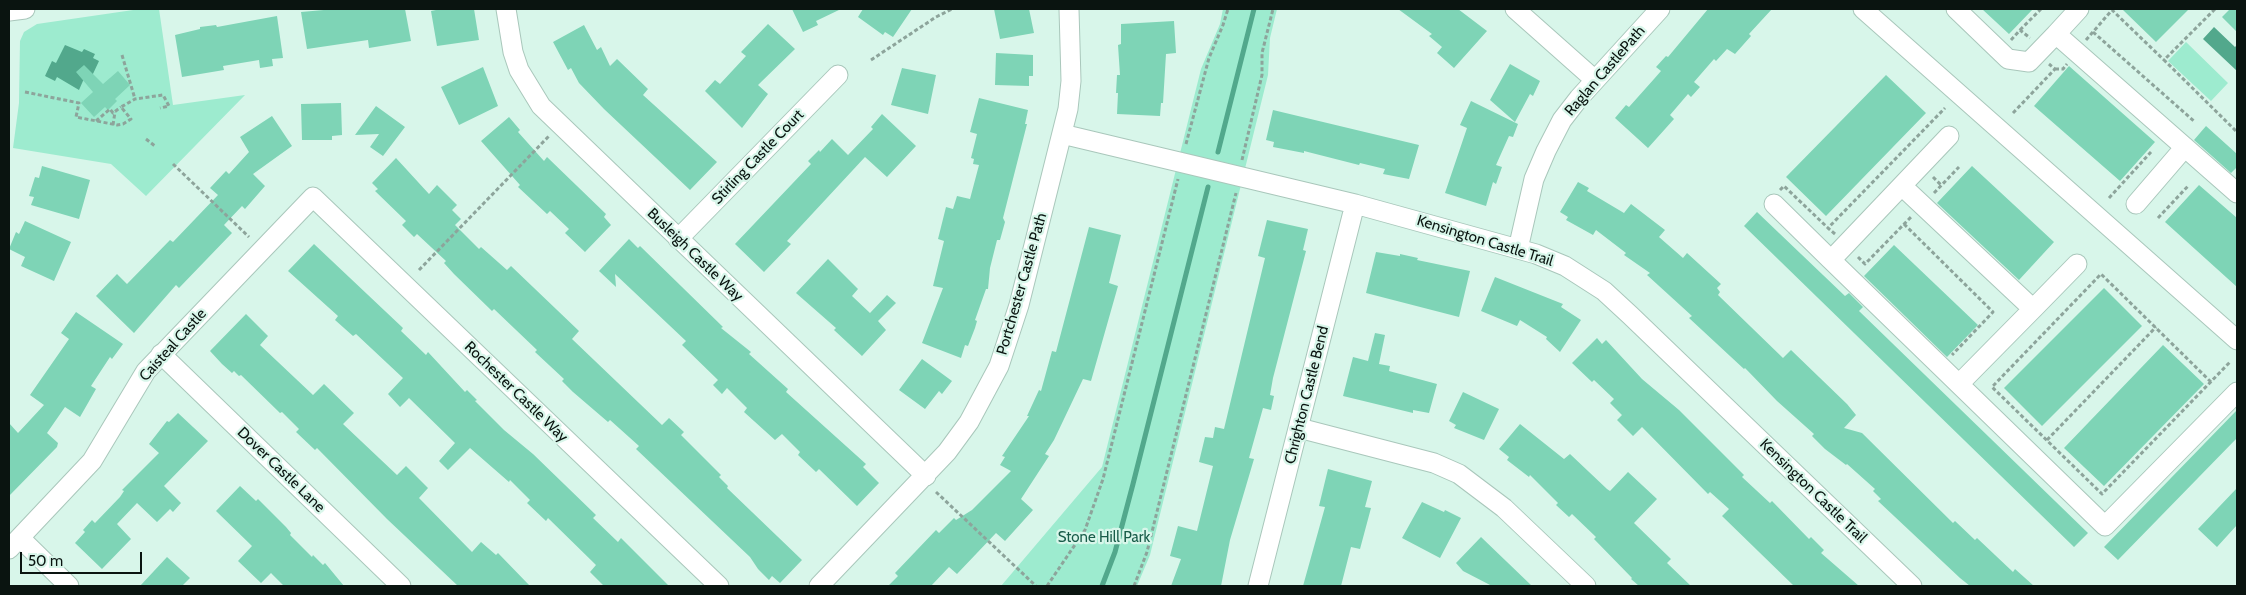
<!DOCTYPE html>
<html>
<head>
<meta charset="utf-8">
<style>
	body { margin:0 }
	#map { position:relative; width:2246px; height:595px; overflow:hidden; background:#d8f6ea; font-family:Cabin,sans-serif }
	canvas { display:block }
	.frame { position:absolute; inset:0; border:10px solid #0a1410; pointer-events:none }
	.scale { position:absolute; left:20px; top:552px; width:122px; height:22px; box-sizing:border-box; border:2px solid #0a1410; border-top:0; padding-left:6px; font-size:15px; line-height:18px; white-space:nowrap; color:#0a1410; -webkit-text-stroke:4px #d8f6ea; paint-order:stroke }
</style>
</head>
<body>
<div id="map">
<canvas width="2246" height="595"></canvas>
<div class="frame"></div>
<div class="scale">50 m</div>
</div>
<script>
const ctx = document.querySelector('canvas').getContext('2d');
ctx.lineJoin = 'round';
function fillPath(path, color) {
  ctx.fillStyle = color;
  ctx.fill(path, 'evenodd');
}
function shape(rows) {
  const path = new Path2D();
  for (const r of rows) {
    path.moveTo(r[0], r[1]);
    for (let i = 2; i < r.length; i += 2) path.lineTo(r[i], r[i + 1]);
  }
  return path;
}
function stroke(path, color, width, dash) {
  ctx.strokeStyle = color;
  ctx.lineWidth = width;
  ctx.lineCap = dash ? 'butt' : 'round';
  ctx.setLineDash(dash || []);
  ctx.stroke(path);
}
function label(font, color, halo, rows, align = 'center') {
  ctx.font = font + ' Cabin,sans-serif';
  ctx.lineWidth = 4.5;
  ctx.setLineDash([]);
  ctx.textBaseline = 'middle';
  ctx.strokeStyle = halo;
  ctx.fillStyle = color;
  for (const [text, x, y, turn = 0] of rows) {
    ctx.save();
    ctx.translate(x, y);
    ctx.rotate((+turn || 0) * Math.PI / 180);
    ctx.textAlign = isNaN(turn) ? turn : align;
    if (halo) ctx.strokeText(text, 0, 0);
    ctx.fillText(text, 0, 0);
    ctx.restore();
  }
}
const green = shape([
	[140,9,159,9,173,105,245,95,146,196,111,164,13,148,19,103,20,41,24,32,37,24],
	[1223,9,1277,9,1270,38,1268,75,1150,555,1137,586,1001,586,1102,467,1201,69,1220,24],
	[2186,42,2228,83,2211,101,2168,61]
]);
const water = shape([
	[2214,27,2235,47,2237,45,2237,71,2203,39],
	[65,45,82,52,84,49,95,54,93,58,99,61,92,76,86,74,79,90,57,77,55,81,45,76,52,61,56,63]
]);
const stream = shape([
	[1218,152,1254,9],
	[1102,586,1115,552,1133,484,1208,187]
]);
const building = shape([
	[335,9,405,9,411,41,369,48,368,40,307,49,301,12],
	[441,9,474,9,479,40,437,46,431,11],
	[792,9,841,9,816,21,818,25,803,32],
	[863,9,912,9,893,37,885,32,883,35,858,17],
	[994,9,1029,9,1034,33,1000,39],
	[1398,9,1458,9,1487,31,1454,68,1437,53,1442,47,1429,36,1432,34],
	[1708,9,1772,9,1749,34,1751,36,1735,54,1727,49,1716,61,1714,59,1694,82,1700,87,1691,97,1688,94,1670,115,1674,119,1648,148,1615,118,1626,105,1629,107,1654,79,1661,71,1656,67,1666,56,1668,57],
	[1982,9,2033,9,2009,34],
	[2122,9,2189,9,2156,42],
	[2230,9,2237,9,2237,32,2222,17],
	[277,16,283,58,272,59,273,66,260,68,259,60,223,66,224,70,182,77,175,35,200,29,200,27,216,25,217,27],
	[1174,21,1176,53,1166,54,1163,103,1161,103,1160,116,1117,114,1118,93,1116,93,1117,75,1120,75,1118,45,1121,44,1121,24],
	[768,24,795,49,758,85,768,94,742,128,705,91,715,80,720,84,746,56,741,52],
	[584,25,597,50,601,47,610,66,617,59,648,89,643,95,717,162,690,190,604,109,579,83,571,68,568,70,553,42],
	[996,53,1033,55,1033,76,1029,76,1029,86,995,85],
	[1510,64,1540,81,1533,96,1530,94,1515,122,1490,100],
	[84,65,103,84,118,71,130,85,115,99,117,101,108,110,105,107,94,117,81,103,93,92,76,72],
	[2069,66,2155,142,2120,181,2034,106],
	[483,67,498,106,459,125,441,87],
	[902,68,936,75,928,114,891,105],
	[1886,75,1926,113,1826,216,1786,177],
	[979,98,1028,110,1025,124,1027,124,1003,218,1005,222,1000,240,997,240,990,268,988,289,986,289,975,320,977,321,975,328,968,346,965,345,961,358,922,343,943,288,933,286,944,241,938,239,946,207,953,209,957,196,970,199,979,165,973,164,974,159,971,158,977,134,970,132],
	[1471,101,1518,124,1513,137,1509,136,1496,165,1502,167,1496,184,1493,182,1486,206,1445,193,1467,128,1460,125],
	[341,103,342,135,332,136,332,140,302,140,301,104],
	[376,106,405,127,383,156,370,147,379,134,355,135],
	[1273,110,1419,145,1409,179,1383,174,1385,169,1360,163,1359,165,1304,151,1304,153,1273,147,1274,142,1266,140],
	[882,114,916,146,887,177,865,157,787,241,791,244,764,272,735,244,811,164,808,161,819,150,820,152,832,139,848,155,873,129,871,127],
	[272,116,292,146,253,174,265,186,245,209,242,206,224,225,232,233,179,288,176,285,134,333,96,296,117,274,127,284,170,240,173,242,218,195,210,188,226,171,229,174,249,152,240,137],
	[509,117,520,130,518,132,544,161,547,157,606,214,604,217,611,225,585,252,565,233,569,229,550,211,547,214,518,187,520,185,481,141],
	[2206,126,2237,154,2237,167,2231,173,2194,140],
	[396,158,429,194,437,185,457,205,452,210,461,219,455,225,479,249,481,247,507,270,511,266,579,331,572,339,662,425,669,418,684,432,681,435,721,475,719,477,728,486,727,488,802,560,780,583,772,576,769,580,758,569,750,557,636,449,639,446,610,420,608,422,573,392,562,381,564,379,535,352,537,350,494,309,492,311,454,274,444,263,446,261,417,234,414,237,402,225,406,221,375,191,378,189,372,183],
	[42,166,90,180,79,219,31,205,34,197,29,196,35,177,39,178],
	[1972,166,2054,242,2019,280,1937,203],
	[1578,182,1589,188,1587,191,1624,213,1631,204,1665,230,1659,237,1683,258,1687,253,1721,284,1717,288,1720,292,1718,295,1783,358,1791,350,1847,404,1856,415,1844,428,1862,433,1953,523,1955,521,1975,540,1977,538,2013,572,2015,569,2034,586,1970,586,1960,578,1878,501,1881,499,1873,491,1875,489,1847,464,1846,465,1825,449,1812,436,1814,434,1777,401,1745,368,1744,369,1689,318,1692,316,1647,275,1650,273,1624,255,1626,253,1596,230,1593,235,1566,220,1568,217,1560,212],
	[2199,185,2237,218,2237,287,2165,222],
	[1757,212,1845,296,1849,293,1863,307,1859,311,2088,533,2074,547,1744,226],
	[1267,220,1308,229,1303,250,1306,251,1273,378,1270,395,1274,396,1271,410,1263,408,1249,458,1254,459,1230,540,1221,586,1171,586,1181,559,1170,556,1178,526,1197,531,1213,466,1199,462,1205,437,1213,438,1215,427,1224,429,1265,258,1258,256],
	[25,221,71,242,54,281,21,266,25,257,9,249,16,232,19,234],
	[1089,227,1121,235,1109,283,1118,286,1091,381,1083,379,1054,440,1045,454,1049,456,1021,499,1033,510,1005,541,996,533,957,574,949,567,931,586,888,586,898,576,895,573,936,530,939,533,954,518,956,520,972,510,1011,471,1000,465,1005,457,1002,456,1029,416,1027,416,1039,390,1041,391,1052,351,1056,352],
	[629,239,638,248,640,246,723,327,721,328,751,352,749,354,788,389,786,392,866,464,863,467,879,483,857,506,819,469,816,472,798,455,800,452,782,434,775,440,744,412,747,408,727,388,722,394,713,385,718,380,682,345,686,341,615,274,616,287,599,271],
	[314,244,403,328,401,331,426,355,428,352,465,392,467,390,477,400,475,401,504,430,533,454,596,515,593,518,618,542,621,538,669,586,604,586,590,572,596,565,548,518,546,521,527,503,530,500,510,480,509,482,470,448,448,470,439,461,455,443,409,398,400,407,388,394,403,378,356,334,353,336,335,320,338,316,288,271],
	[1894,245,1978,325,1947,357,1864,276],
	[1376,252,1400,256,1400,254,1418,258,1417,260,1470,271,1459,317,1366,293],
	[828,259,858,289,852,296,870,313,887,295,896,303,878,321,886,330,862,356,834,330,836,328,796,293],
	[1495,277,1563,304,1561,307,1581,320,1560,352,1546,339,1547,337,1520,320,1517,326,1481,311],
	[2104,288,2142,326,2042,426,2004,388],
	[76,312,123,344,112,359,110,357,91,386,96,389,80,417,65,407,47,433,58,443,57,447,9,496,9,423,18,433,44,405,30,395,69,339,61,333],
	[246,314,268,336,260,345,313,395,324,384,354,413,343,424,397,475,406,466,428,488,419,498,472,552,481,542,496,555,498,553,530,586,458,586,387,519,317,448,315,450,296,432,299,429,282,412,280,413,241,375,239,376,234,371,232,373,222,364,210,351],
	[1375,333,1385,335,1379,364,1390,366,1389,371,1437,384,1429,413,1413,410,1413,413,1343,396,1353,357,1368,361],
	[1597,338,1602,344,1606,340,1642,379,1679,410,1744,475,1742,477,1770,503,1772,501,1809,539,1811,537,1824,550,1821,553,1859,586,1794,586,1722,516,1729,509,1710,492,1708,494,1642,427,1633,436,1617,420,1622,415,1610,403,1614,399,1594,380,1592,382,1572,363],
	[2163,345,2204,384,2104,486,2064,448],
	[922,359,952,381,942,394,939,391,925,409,899,390],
	[1463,392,1499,409,1484,440,1454,428,1456,425,1449,421],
	[2237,410,2237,438,2118,560,2104,547],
	[178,413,208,441,164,486,181,503,173,512,170,509,157,522,137,503,117,524,131,539,102,569,75,543,85,532,83,530,92,520,95,523,120,497,124,491,122,490,159,453,149,444,167,421,169,422],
	[1520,424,1564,459,1570,454,1607,489,1610,491,1628,472,1657,499,1634,523,1671,559,1667,563,1691,586,1639,586,1631,579,1632,578,1594,539,1596,537,1572,514,1569,517,1556,505,1558,503,1530,475,1529,477,1507,460,1509,457,1499,449],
	[1328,469,1372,481,1365,507,1371,508,1360,549,1351,547,1341,586,1303,586,1325,507,1319,506],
	[240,486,256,501,258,499,286,527,291,533,290,535,312,557,313,555,323,565,325,563,344,586,284,586,271,573,261,583,238,561,252,546,216,511],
	[2237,488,2237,525,2217,547,2198,529],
	[1422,502,1444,512,1445,510,1461,518,1440,558,1402,538],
	[1481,537,1532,586,1492,586,1463,571,1456,563],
	[167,557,190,578,182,586,140,586]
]);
const path = shape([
	[2215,9,2164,60,2237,132],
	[2020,30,2041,9],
	[2093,32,2195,122],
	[2011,40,2020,30,2030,38],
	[2086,40,2112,10,2164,60],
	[122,55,135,99],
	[871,60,936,17,952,9],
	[2055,69,2063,69,2067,64],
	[25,92,79,103,76,117,117,125,123,124,131,119,121,107,135,99,163,95,169,106,160,108],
	[2013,113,2055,69,2049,64],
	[96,121,110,109,113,113,121,107],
	[113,125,115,112],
	[146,139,155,146],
	[1186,144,1209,58,1223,25,1228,9],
	[1242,160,1262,75,1262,53,1273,9],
	[173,164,249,237],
	[1933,177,1942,186],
	[1780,190,1784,186,1828,228],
	[1934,193,1959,167],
	[2109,198,2151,152],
	[2158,218,2189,185],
	[1904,224,1993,312,1952,355],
	[1835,234,1828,228,1945,108],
	[1858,257,1865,264,1911,217],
	[419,270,549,136],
	[2211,382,2101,274,1992,387,2102,494,2230,362],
	[2047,440,2156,327],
	[936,492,1036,586],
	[1047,586,1085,530,1103,479,1178,179],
	[1134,586,1147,552,1236,193]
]);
const minor = shape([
	[506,9,513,52,519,70,541,106,926,476],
	[1515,9,1595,80],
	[1863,9,2237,340],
	[1956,9,2008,59,2029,62,2056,34],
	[2079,9,2056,34,2237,193],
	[9,11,25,9],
	[1062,134,1355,204,1536,254,1565,266,1604,291,1630,315,1912,586],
	[1949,136,1831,260,2105,526,2237,392],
	[1902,186,2033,309,1959,384],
	[1774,204,1831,260],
	[2136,204,2185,147],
	[678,239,838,75],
	[1518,249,1534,179,1546,151,1562,120,1579,98,1660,9],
	[2033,309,2077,264],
	[161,354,401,586],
	[1299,428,1434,463,1459,474,1504,508,1586,586],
	[20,538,69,586],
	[9,549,92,461,146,371,313,197,719,586],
	[819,586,947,452,969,422,999,366,1019,305,1068,109,1071,81,1069,9],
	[1258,586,1355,204]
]);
const streetNames = [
	["Raglan CastlePath",1605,71,-49],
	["Stirling Castle Court",758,157,-46],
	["Kensington Castle Trail",1485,241,17],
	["Busleigh Castle Way",695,255,44],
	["Portchester Castle Path",1022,284,-74],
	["Caisteal Castle",173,345,-48],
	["Rochester Castle Way",516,392,44],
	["Chrighton Castle Bend",1307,395,-76],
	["Dover Castle Lane",281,470,44],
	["Kensington Castle Trail",1813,491,44]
];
const parkNames = [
	["Stone Hill Park",1104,538]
];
fillPath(green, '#9debcf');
fillPath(water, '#52a88c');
stroke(stream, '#52a88c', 5);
fillPath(building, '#7ed4b6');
stroke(minor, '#a9c7bb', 21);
stroke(path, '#8da49b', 3, [4, 2.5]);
stroke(minor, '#fff', 19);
label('15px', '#0a1410', '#d8f6ea', streetNames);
label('15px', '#185c49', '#d8f6ea', parkNames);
</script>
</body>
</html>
